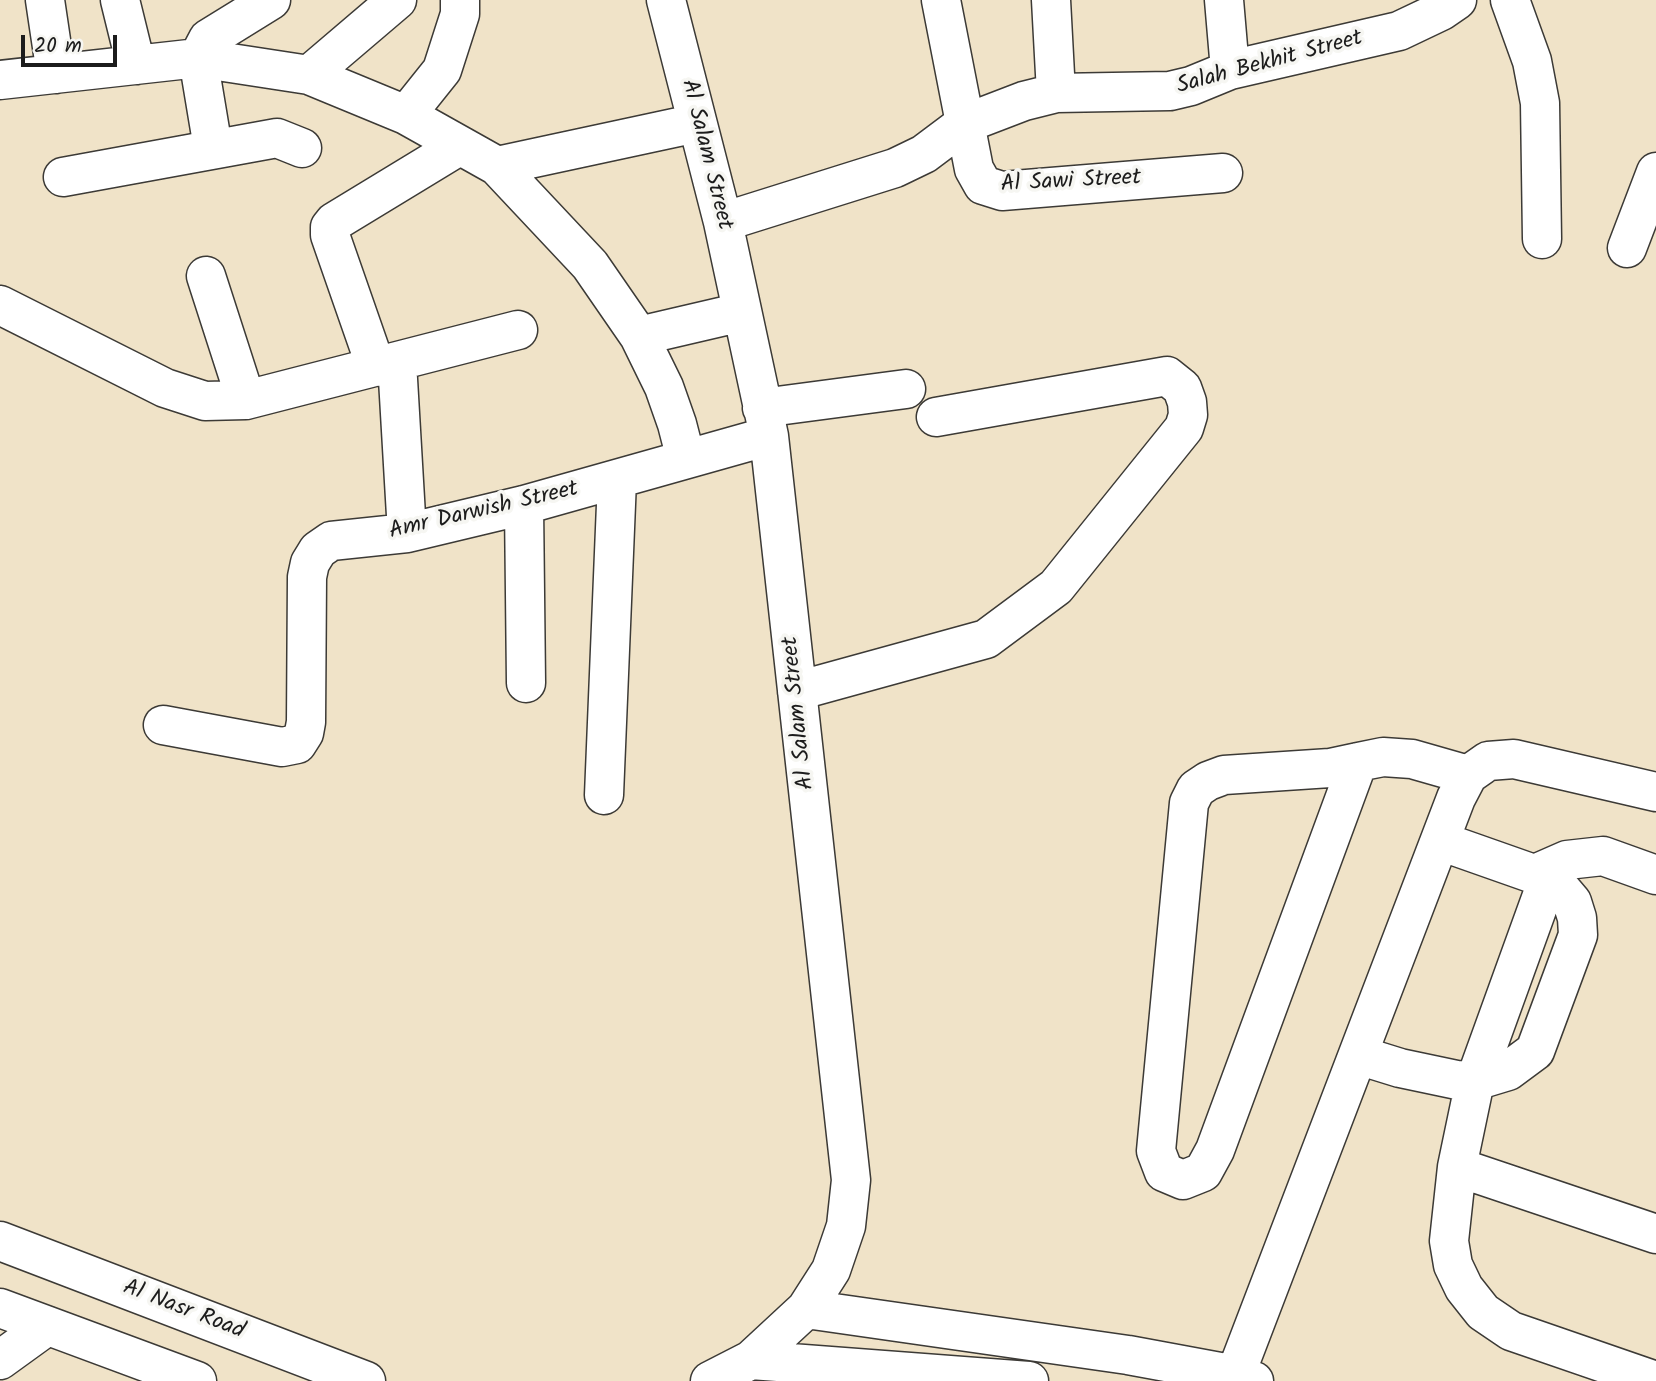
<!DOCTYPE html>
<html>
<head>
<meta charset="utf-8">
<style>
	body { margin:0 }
	#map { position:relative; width:1656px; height:1381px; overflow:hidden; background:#f0e3c8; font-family:Kalam,sans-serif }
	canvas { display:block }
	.scale { position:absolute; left:21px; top:35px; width:96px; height:32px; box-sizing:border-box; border:4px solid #1c1c1c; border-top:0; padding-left:9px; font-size:21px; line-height:24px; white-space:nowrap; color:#1c1c1c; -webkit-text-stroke:5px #f6f6f2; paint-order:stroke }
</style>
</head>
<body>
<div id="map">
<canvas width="1656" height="1381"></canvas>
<div class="scale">20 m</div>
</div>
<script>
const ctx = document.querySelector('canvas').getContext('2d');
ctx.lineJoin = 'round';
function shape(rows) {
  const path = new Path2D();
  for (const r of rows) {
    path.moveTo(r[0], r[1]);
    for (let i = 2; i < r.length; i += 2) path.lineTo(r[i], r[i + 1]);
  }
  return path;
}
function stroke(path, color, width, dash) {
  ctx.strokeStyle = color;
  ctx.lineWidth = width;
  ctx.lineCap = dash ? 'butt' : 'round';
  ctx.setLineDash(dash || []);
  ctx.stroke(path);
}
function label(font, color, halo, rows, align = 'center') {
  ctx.font = font + ' Kalam,sans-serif';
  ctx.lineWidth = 7;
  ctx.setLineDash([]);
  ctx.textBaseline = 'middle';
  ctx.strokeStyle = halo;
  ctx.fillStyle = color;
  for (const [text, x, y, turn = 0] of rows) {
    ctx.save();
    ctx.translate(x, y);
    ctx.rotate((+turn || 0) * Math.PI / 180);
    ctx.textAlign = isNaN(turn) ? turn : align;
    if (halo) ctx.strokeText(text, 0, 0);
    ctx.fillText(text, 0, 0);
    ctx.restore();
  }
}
const minor = shape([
	[45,0,56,74],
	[120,0,136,65],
	[666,0,723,222,769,436,851,1180,846,1226,831,1270,806,1309,751,1360,710,1381],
	[941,0,974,169,983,185,1002,191,1223,173],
	[1051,0,1056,93],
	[1224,0,1230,70],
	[1510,0,1532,61,1540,103,1542,239],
	[309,75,397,0],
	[0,80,198,58,309,75,406,115,497,166,590,265,639,336,664,387,677,424,686,459],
	[406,115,442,70,460,14,460,0],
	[213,148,198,58,208,39,271,0],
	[497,166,697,123],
	[63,177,277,138,302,148],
	[723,222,895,168,924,154,964,124,1024,101,1056,93,1170,91,1191,86,1230,70,1399,31,1441,11,1457,0],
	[1627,248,1656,172],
	[206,276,246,400],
	[0,305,165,388,205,401,246,400,518,330],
	[639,336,742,312],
	[397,362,407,533],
	[376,367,330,235,330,227,334,222,459,146],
	[762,408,906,389],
	[524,505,526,683],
	[797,691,986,639,1056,587,1184,428,1188,415,1187,402,1182,388,1167,376,936,417],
	[163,725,282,747,297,744,304,733,306,722,307,577,310,563,318,550,331,541,407,533,524,505,769,436],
	[1358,762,1215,1150,1203,1172,1183,1180,1164,1172,1156,1151,1189,803,1196,789,1208,781,1224,775,1330,768,1358,762,1383,757,1412,759,1468,775],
	[604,795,617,480],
	[1535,874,1567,860,1603,856,1656,875],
	[1548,879,1475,1081,1457,1167,1449,1241,1453,1265,1464,1288,1483,1312,1511,1331,1656,1381],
	[1358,1055,1400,1068,1457,1080,1475,1081,1508,1071,1535,1051,1578,935,1577,918,1572,902,1561,889,1548,879,1440,841],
	[1457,1167,1656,1234],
	[806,1309,1128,1355,1236,1375,1254,1381],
	[0,1360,47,1326],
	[751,1360,1029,1381],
	[1233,1381,1456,798,1468,775,1488,761,1514,759,1656,792]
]);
const highway = shape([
	[0,1241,366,1381],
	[0,1308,197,1381]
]);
const streetNames = [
	["Salah Bekhit Street",1270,64,-15],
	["Al Salam Street",705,155,76],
	["Al Sawi Street",1071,183,-3],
	["Amr Darwish Street",484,512,-13],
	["Al Salam Street",800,713,-96],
	["Al Nasr Road",183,1311,21]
];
stroke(minor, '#3c3a36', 41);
stroke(highway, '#3c3a36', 41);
stroke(minor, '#fff', 38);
stroke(highway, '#fff', 38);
label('23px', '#1c1c1c', '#f6f6f2', streetNames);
</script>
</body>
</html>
